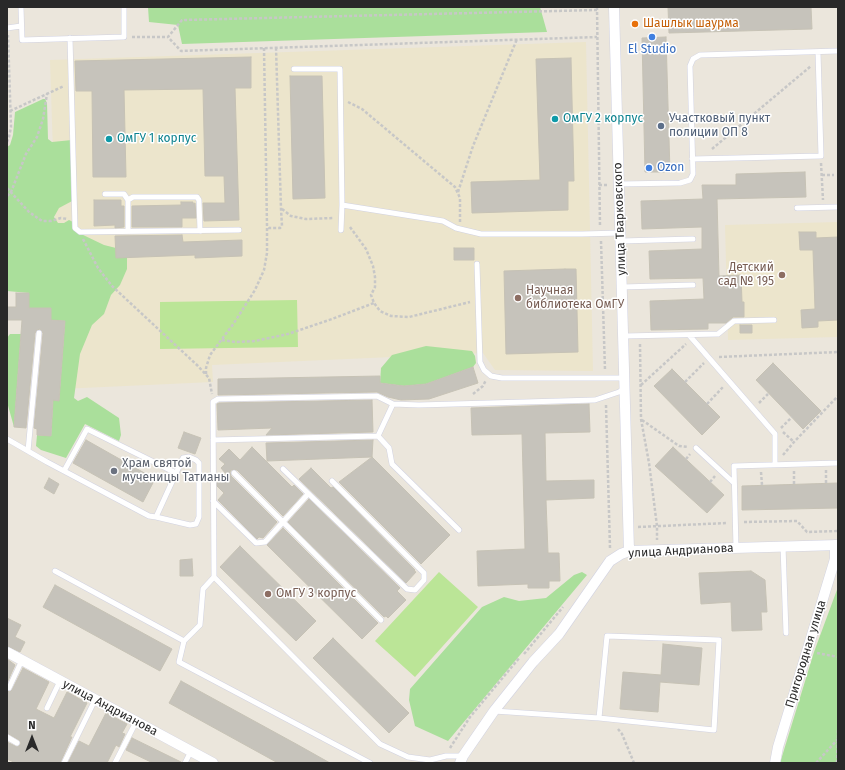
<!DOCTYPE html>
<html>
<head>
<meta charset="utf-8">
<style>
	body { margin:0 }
	#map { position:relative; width:845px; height:770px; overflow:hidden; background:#ebe6dc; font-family:"Fira Sans",sans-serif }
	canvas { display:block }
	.frame { position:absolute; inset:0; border:8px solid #292929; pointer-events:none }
	.north { position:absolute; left:12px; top:718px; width:40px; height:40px; -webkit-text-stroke:3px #fff; paint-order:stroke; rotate:0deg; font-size:11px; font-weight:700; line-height:16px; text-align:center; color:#292929 }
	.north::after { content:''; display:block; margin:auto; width:14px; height:18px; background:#292929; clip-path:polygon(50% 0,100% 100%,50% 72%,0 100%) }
</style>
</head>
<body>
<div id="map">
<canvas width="845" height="770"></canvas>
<div class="frame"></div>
<div class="north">N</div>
</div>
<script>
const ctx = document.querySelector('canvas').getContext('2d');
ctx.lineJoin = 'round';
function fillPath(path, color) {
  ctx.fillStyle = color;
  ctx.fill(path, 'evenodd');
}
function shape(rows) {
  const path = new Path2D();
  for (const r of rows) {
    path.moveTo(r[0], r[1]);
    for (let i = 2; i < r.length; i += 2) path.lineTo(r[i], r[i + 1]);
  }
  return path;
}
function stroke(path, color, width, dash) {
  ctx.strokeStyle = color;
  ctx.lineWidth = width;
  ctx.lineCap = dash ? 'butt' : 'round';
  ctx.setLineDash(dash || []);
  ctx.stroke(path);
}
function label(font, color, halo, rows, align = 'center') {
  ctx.font = font + ' "Fira Sans",sans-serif';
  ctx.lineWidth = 3;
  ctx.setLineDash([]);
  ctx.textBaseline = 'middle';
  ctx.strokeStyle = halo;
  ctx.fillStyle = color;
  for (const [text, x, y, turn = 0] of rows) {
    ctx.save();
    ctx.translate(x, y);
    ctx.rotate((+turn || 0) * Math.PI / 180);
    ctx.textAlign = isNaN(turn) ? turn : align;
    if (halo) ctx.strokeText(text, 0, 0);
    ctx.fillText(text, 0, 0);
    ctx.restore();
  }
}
const education = shape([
	[586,42,593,371,495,370,483,353,212,365,213,382,60,389,65,321,57,278,50,60],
	[838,222,838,337,728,340,725,225]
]);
const green = shape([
	[148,7,540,7,547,32,182,44,178,25,149,22],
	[43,99,45,99,47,103,48,139,52,142,72,140,74,200,59,208,54,217,58,223,64,223,69,220,73,222,79,233,104,245,116,248,127,257,127,269,120,285,111,295,104,314,92,325,80,354,74,398,78,401,87,397,119,418,121,435,119,441,85,424,66,458,41,450,36,446,37,435,51,436,53,400,59,400,65,321,51,320,51,308,29,308,29,293,7,291,7,147,10,145,13,135,15,112],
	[10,334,21,334,14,427,7,402,7,338],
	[426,346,472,351,475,356,476,363,473,367,426,384,404,386,380,383,381,368,392,355],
	[582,572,587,575,448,741,415,726,409,700,410,689,482,607,504,597,519,601,546,598,574,575],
	[838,587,838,763,780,763,814,652]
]);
const pitch = shape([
	[297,300,298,347,160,349,160,302],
	[439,572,478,607,415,677,375,641]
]);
const building = shape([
	[668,7,811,7,812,29,669,33,668,7],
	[666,37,670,172,645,172,642,38,666,37],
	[251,57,251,88,235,88,239,220,204,221,203,203,225,203,224,176,205,176,203,89,124,90,126,177,93,177,92,91,76,91,75,61,251,57],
	[571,58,574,181,568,181,568,210,472,213,471,182,540,180,536,59,571,58],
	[290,76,322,76,325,198,293,199,290,76],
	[805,172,806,197,717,199,719,276,741,275,742,302,744,302,744,317,733,317,726,323,708,323,708,329,651,330,650,301,704,299,703,278,650,279,649,251,702,249,702,227,642,229,641,201,703,199,702,185,736,185,736,174,805,172],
	[94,200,121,200,121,206,124,206,124,227,115,228,115,225,94,226,94,200],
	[181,202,193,202,193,204,195,203,196,218,182,218,182,227,132,227,132,206,181,205,181,202],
	[799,232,816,232,816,238,838,237,838,320,818,321,818,327,802,328,801,310,815,309,813,250,800,250,799,232],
	[182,235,183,242,242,240,242,256,195,258,195,255,116,258,115,236,182,235],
	[454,248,474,248,474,260,454,260,454,248],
	[565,269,576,269,578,352,506,354,504,271,565,269],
	[16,293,29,293,29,308,51,308,51,320,65,321,59,401,53,400,51,436,37,435,37,429,34,428,43,333,40,329,37,330,35,333,26,428,14,427,22,320,7,320,7,307,16,307,16,293],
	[740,325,752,325,752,333,740,333,740,325],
	[773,363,821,411,803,429,756,380,773,363],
	[473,367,478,383,429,399,401,400,388,397,377,392,218,395,218,379,380,376,380,383,404,386,426,384,473,367],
	[672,369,720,417,702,435,654,386,672,369],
	[372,400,373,432,266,435,272,428,218,430,217,404,219,403,372,400],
	[589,404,590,432,545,433,546,481,594,480,594,498,546,500,548,553,559,553,560,581,549,581,549,588,528,588,528,584,478,586,477,551,525,549,522,434,472,435,471,408,589,404],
	[184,432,201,438,195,454,178,448,184,432],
	[86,440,155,479,143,502,73,463,86,440],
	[373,440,372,457,267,461,266,443,373,440],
	[252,447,292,487,294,485,303,494,283,516,237,470,231,470,230,472,231,476,277,522,263,538,259,537,257,539,218,500,224,493,217,486,217,482,226,474,221,468,225,464,219,459,229,449,240,460,252,447],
	[673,447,724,495,707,513,655,466,673,447],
	[372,457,450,535,421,564,339,482,372,457],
	[311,468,331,488,333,487,415,570,414,571,416,572,406,583,299,479,311,468],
	[49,478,59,484,54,494,44,488,49,478],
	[838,483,838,508,742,510,742,486,838,483],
	[309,499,400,588,397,591,406,600,388,618,386,616,384,617,288,522,309,499],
	[283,528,378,623,362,639,267,545,283,528],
	[240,546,316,621,296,641,220,567,240,546],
	[192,559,193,576,180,576,180,560,192,559],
	[751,571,765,580,767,612,761,612,762,630,732,631,731,602,701,604,699,573,751,571],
	[55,585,172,649,160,671,43,607,55,585],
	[7,618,21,625,15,637,25,642,20,652,7,646,7,618],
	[333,638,409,713,389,733,313,658,333,638],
	[663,644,702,648,699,685,660,682,658,712,620,709,623,672,661,675,663,644],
	[7,659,15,665,7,683,7,659],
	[23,668,49,682,36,709,54,718,67,692,87,703,70,737,72,737,60,763,16,763,7,759,7,742,17,747,20,745,21,743,19,740,7,733,7,691,10,692,12,690,23,668],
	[181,681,298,745,330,763,278,763,169,703,181,681],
	[106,713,127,724,122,733,125,734,119,747,116,745,107,763,68,763,79,741,89,746,106,713],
	[132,738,181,762,181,763,153,763,126,750,132,738]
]);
const path = shape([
	[597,7,600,226],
	[597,10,182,20,168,37,181,51,597,37],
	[132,37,168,37],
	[264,48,267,226,269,228,280,228,282,226,281,209,276,48],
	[348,102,362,109,455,187,460,198,460,222],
	[10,111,64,86],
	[7,142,9,137,11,127,8,35],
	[712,149,811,66],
	[821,163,823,200],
	[822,175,834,175],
	[599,185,609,185],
	[7,188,29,212,42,221,51,221,61,218,67,219],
	[458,192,473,146,517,39],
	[7,196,11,192,26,154,37,137,43,119,47,94],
	[282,209,291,216,306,219,334,218],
	[350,227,366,249,373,266,375,277,375,287,371,295,374,303,380,311,391,316,409,317,470,302],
	[83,239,98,268,112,286,198,366,209,378,212,394],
	[601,241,605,370],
	[222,340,235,342,255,341,288,334,332,319,374,303],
	[640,344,641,419,649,463,657,526,657,540],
	[719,357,838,352],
	[206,374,206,368,210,355,234,323,255,290,264,270,267,253,267,227],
	[685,382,704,363],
	[641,385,686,344],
	[473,394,483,386,486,380],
	[759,403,768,394],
	[707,404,723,387],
	[606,405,610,548],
	[642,420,679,446,688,447],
	[781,428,792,417],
	[783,432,794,442],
	[783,455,794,442,838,396],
	[686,459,690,454],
	[826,470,826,484],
	[794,471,794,485],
	[761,472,762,485],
	[710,482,715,476],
	[744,522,797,521,807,532,838,531],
	[638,527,727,523],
	[817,653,838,657],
	[524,654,563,607],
	[618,729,622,734,634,763],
	[450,748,470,717,520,657],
	[816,763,838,739],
	[837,763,838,730]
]);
const service = shape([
	[21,7,22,40,124,37,124,7],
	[7,28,21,26],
	[70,38,75,228,80,232,239,230],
	[294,69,340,69,342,205,443,221,456,228,481,234,582,234,620,233],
	[692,159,821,156,818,52],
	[619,184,680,183,690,180,693,174,690,66,693,59,700,55,838,51],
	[105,194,124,194,128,200,128,231],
	[128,200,133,197,197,197,199,200,200,231],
	[797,208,838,207],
	[341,230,342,205],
	[621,241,693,239],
	[477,264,480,362,484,370,491,376,502,378,625,378],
	[622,287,693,285],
	[689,335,775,434,775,464],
	[624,336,718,334,734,321,774,320],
	[378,436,393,404],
	[7,439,47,462,149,516,156,517,190,525,196,524,199,517,199,463,196,460,189,457,183,458,156,517],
	[213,440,378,436,389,448,392,464,459,530],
	[696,448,734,483],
	[28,451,39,333],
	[283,469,407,589,415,590,424,580,424,573,332,481],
	[64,471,87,429,176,473],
	[234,473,381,620],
	[213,501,256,543,265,542,308,494],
	[783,546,786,633],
	[736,548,734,466,838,463],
	[55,571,184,641],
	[214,577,380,744,408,757,430,760,446,756,463,756],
	[9,688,22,660],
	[47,708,60,681],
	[494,711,599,718,714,730,719,640,607,636,599,718],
	[7,737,17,743],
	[64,763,95,700],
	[115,763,136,722],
	[185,763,191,751],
	[370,763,179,662,184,641,200,625,203,589,214,577,213,402,218,399,377,396,393,404,419,405,595,400,619,392,625,388]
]);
const minor = shape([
	[614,7,629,551],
	[7,652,213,763],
	[460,763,463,756,494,711,533,662,559,634,610,561,621,554,629,551,838,545],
	[775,763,778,747,835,559,835,545]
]);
const markers = [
	[635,24,4,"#e8710a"],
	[652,37,4,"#3f7fe0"],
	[555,119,4,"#0f9aa8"],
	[661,126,4,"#5c6f8a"],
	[109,139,4,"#0f9aa8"],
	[649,168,4,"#3f7fe0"],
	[782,275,4,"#8d6e63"],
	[518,298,4,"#8d6e63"],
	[114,471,4,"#6b7280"],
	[268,594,4,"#8d6e63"]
];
const foodNames = [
	["Шашлык шаурма",643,24]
];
const shopNames = [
	["El Studio",652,50],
	["Ozon",657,168,"left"]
];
const cultureNames = [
	["ОмГУ 2 корпус",563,119],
	["ОмГУ 1 корпус",117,139]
];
const serviceNames = [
	["Участковый пункт",669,119],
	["полиции ОП 8",669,133]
];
const streetNames = [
	["улица Тварковского",620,219,-92],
	["улица Андрианова",681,551,-3],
	["Пригородная улица",806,654,-73],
	["улица Андрианова",110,708,28]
];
const educationNames = [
	["Детский",774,268,"right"],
	["сад № 195",774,282,"right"],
	["Научная",526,291],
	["библиотека ОмГУ",526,305],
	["ОмГУ 3 корпус",276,594]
];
const worshipNames = [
	["Храм святой",122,464],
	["мученицы Татианы",122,478]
];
fillPath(education, '#ece5cc');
fillPath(green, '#aadf9b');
fillPath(pitch, '#bbe597');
fillPath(building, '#c6c3bb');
stroke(building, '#c6c2b5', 1);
stroke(service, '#d1d2e1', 6);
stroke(minor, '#d1d2e1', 11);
stroke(path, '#c7c7c7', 2.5, [3, 2]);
stroke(service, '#fff', 5);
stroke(minor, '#fff', 10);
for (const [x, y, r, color] of markers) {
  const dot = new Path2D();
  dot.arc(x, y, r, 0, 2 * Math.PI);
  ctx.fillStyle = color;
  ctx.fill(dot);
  stroke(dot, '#fff', 1.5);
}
label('12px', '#c56008', '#fff', foodNames, 'left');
label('12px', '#366cbe', '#fff', shopNames);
label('12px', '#0d838f', '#fff', cultureNames, 'left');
label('12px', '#4e5e75', '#fff', serviceNames, 'left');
label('12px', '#292929', '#fff', streetNames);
label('12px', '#785e54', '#fff', educationNames, 'left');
label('12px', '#5b616d', '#fff', worshipNames, 'left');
</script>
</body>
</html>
